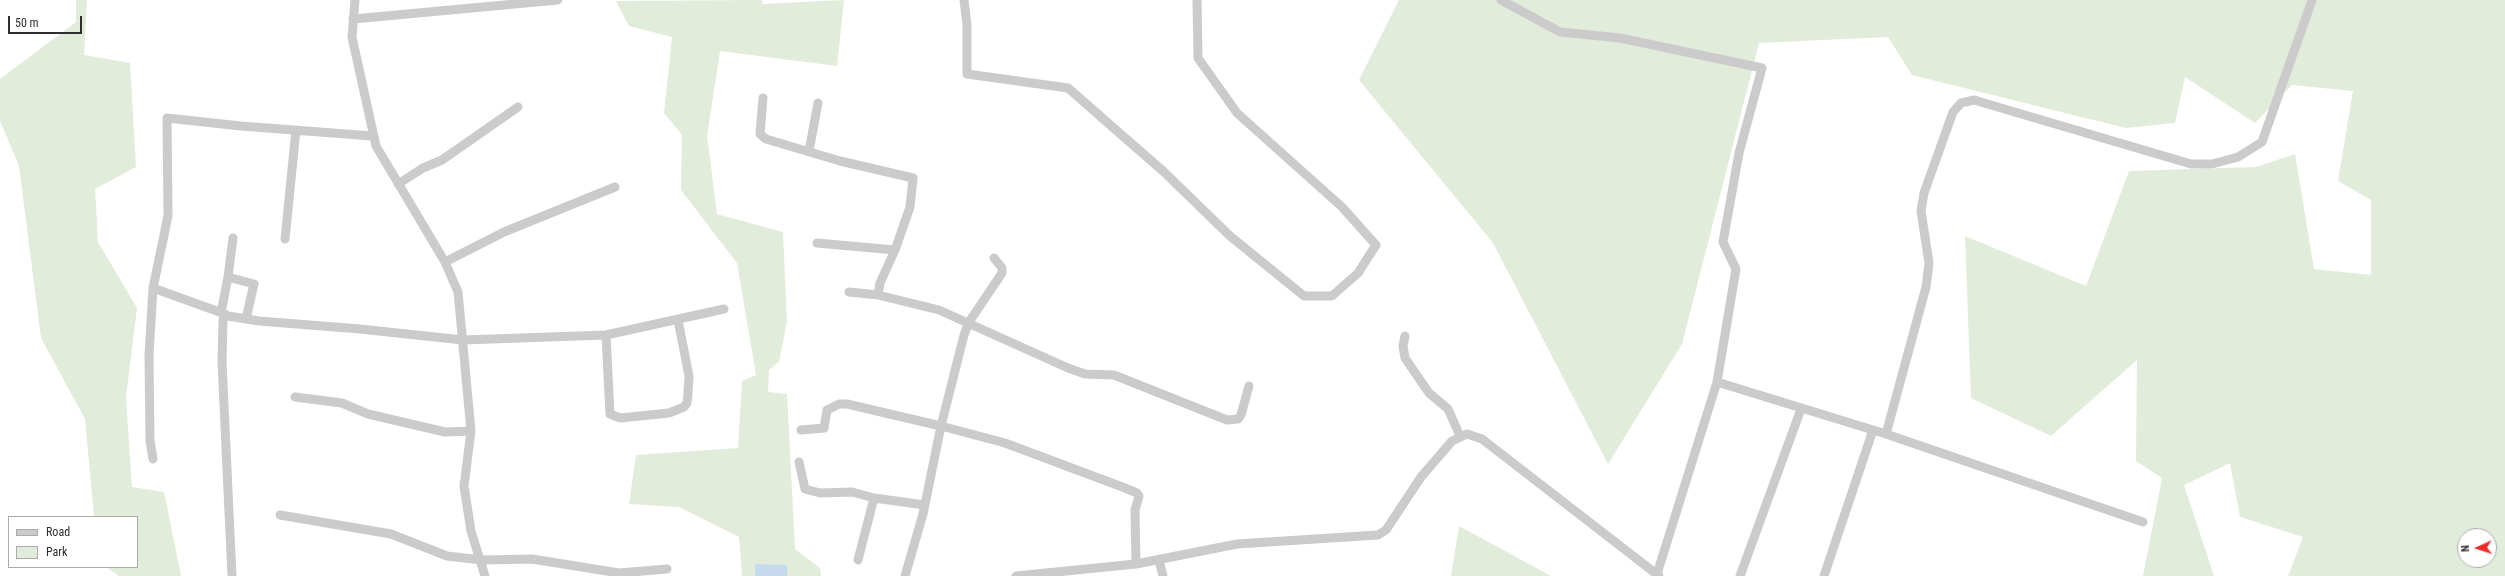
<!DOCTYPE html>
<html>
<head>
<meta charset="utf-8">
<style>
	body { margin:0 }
	#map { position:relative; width:2505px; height:576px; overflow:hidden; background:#fff; font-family:"Roboto Condensed",sans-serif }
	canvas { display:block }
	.legend { position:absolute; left:8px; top:516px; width:130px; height:52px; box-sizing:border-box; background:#fff; border:1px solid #ababab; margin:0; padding:5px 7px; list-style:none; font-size:12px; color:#2e2e2e }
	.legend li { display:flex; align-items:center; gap:8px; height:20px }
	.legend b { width:20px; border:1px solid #ababab }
	.north { position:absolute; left:2457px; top:528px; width:40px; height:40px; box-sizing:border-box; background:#fff; border:1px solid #ababab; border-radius:50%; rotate:267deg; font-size:11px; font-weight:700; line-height:16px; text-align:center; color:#2e2e2e }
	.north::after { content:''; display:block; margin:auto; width:14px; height:18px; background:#ef2b25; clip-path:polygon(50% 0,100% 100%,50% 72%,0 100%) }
	.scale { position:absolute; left:8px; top:16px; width:74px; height:18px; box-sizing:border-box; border:2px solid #2e2e2e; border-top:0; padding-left:5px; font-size:12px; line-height:14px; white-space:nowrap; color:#2e2e2e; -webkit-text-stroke:3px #fff; paint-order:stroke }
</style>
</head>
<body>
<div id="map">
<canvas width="2505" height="576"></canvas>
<ul class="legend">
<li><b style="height:5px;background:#cbcbcb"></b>Road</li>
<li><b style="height:11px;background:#e2ecda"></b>Park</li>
</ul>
<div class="north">N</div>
<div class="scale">50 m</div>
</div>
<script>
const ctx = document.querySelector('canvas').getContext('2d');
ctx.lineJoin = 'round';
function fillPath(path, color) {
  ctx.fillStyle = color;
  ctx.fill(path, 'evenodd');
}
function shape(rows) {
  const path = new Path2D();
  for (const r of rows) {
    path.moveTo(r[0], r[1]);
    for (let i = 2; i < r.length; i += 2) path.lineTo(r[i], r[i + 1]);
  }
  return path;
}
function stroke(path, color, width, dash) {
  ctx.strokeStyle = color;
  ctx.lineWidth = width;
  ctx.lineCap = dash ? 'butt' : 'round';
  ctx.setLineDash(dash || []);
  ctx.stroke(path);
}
const green = shape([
	[76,0,87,0,84,55,130,63,136,167,95,189,98,242,137,308,126,397,132,487,164,492,181,576,119,576,106,567,137,567,137,517,94,517,85,419,41,338,19,166,0,121,0,79,76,22],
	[762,0,763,4,844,0,837,66,720,51,707,136,717,214,783,232,787,321,779,362,769,370,768,392,787,394,795,549,820,568,821,576,742,576,739,537,679,507,629,504,636,455,738,448,742,381,756,375,737,263,681,190,682,135,664,113,672,37,629,26,616,1],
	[1399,0,2505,0,2505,576,2288,576,2303,537,2240,517,2230,463,2184,485,2214,576,2143,576,2162,478,2136,461,2137,360,2051,436,1971,398,1965,236,2086,286,2129,171,2256,167,2295,154,2314,269,2371,275,2371,200,2338,181,2353,91,2292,85,2255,123,2185,77,2175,123,2126,128,1912,75,1888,37,1759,43,1682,344,1608,464,1493,243,1359,80],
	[2465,536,2489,536,2489,560,2465,560],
	[1459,526,1551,576,1451,576]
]);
const water = shape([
	[755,564,787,565,787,576,755,576]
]);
const street = shape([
	[355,0,352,37,376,146,445,262,458,292,471,431,464,486,471,531,485,576],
	[964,0,967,25,967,74,1068,88,1164,172,1230,236,1304,296,1332,296,1358,273,1376,245,1342,207,1237,113,1198,58,1197,0],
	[1501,0,1560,32,1620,38,1762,68,1739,153,1723,242,1736,269,1717,382,1657,574],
	[353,19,558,0],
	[763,98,760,134,766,139,840,161,913,178,910,207,895,250,880,283,878,295],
	[809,151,818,103],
	[398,184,423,168,442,160,518,107],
	[285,239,296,130],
	[817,243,895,250],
	[445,262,504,232,615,187],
	[228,277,233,238],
	[153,288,225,314],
	[849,292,878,295,939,310,1068,368,1085,374,1114,375,1227,420,1238,419,1241,415,1249,386],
	[221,313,228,277,254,284,246,319],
	[606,335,610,414,620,418,669,413,684,407,687,403,688,393,689,376,678,320],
	[1405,336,1403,346,1405,358,1429,393,1448,409,1460,436],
	[1717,382,1886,434,2143,522],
	[295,397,342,403,368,414,445,432,471,431],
	[801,430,824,428,827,410,839,404,847,404,941,426,1005,443,1125,488,1137,493,1139,496,1135,510,1136,564],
	[1886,434,1926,287,1929,263,1921,211,1924,193,1953,112,1961,103,1974,100,2191,164,2212,164,2238,157,2262,142,2312,0],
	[153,459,150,441,149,355,153,288,168,216,167,118,241,126,372,136],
	[799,462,805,489,820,493,852,492,874,498,925,505],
	[280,515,391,534,447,556,482,560,532,559,619,573,667,569],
	[858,560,874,498],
	[1159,560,1163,576],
	[232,576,222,362,223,320,225,317,228,316,259,321,360,329,463,340,606,335,724,309],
	[905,576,923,514,941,426,964,335,969,322,1002,273,1002,268,994,258],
	[1016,576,1136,564,1237,544,1378,535,1386,530,1421,477,1452,441,1467,434,1482,439,1659,576],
	[1740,576,1801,409],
	[1824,576,1873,430]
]);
fillPath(green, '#e2ecda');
fillPath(water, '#c5daed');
stroke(street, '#cbcbcb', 9);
</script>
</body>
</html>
